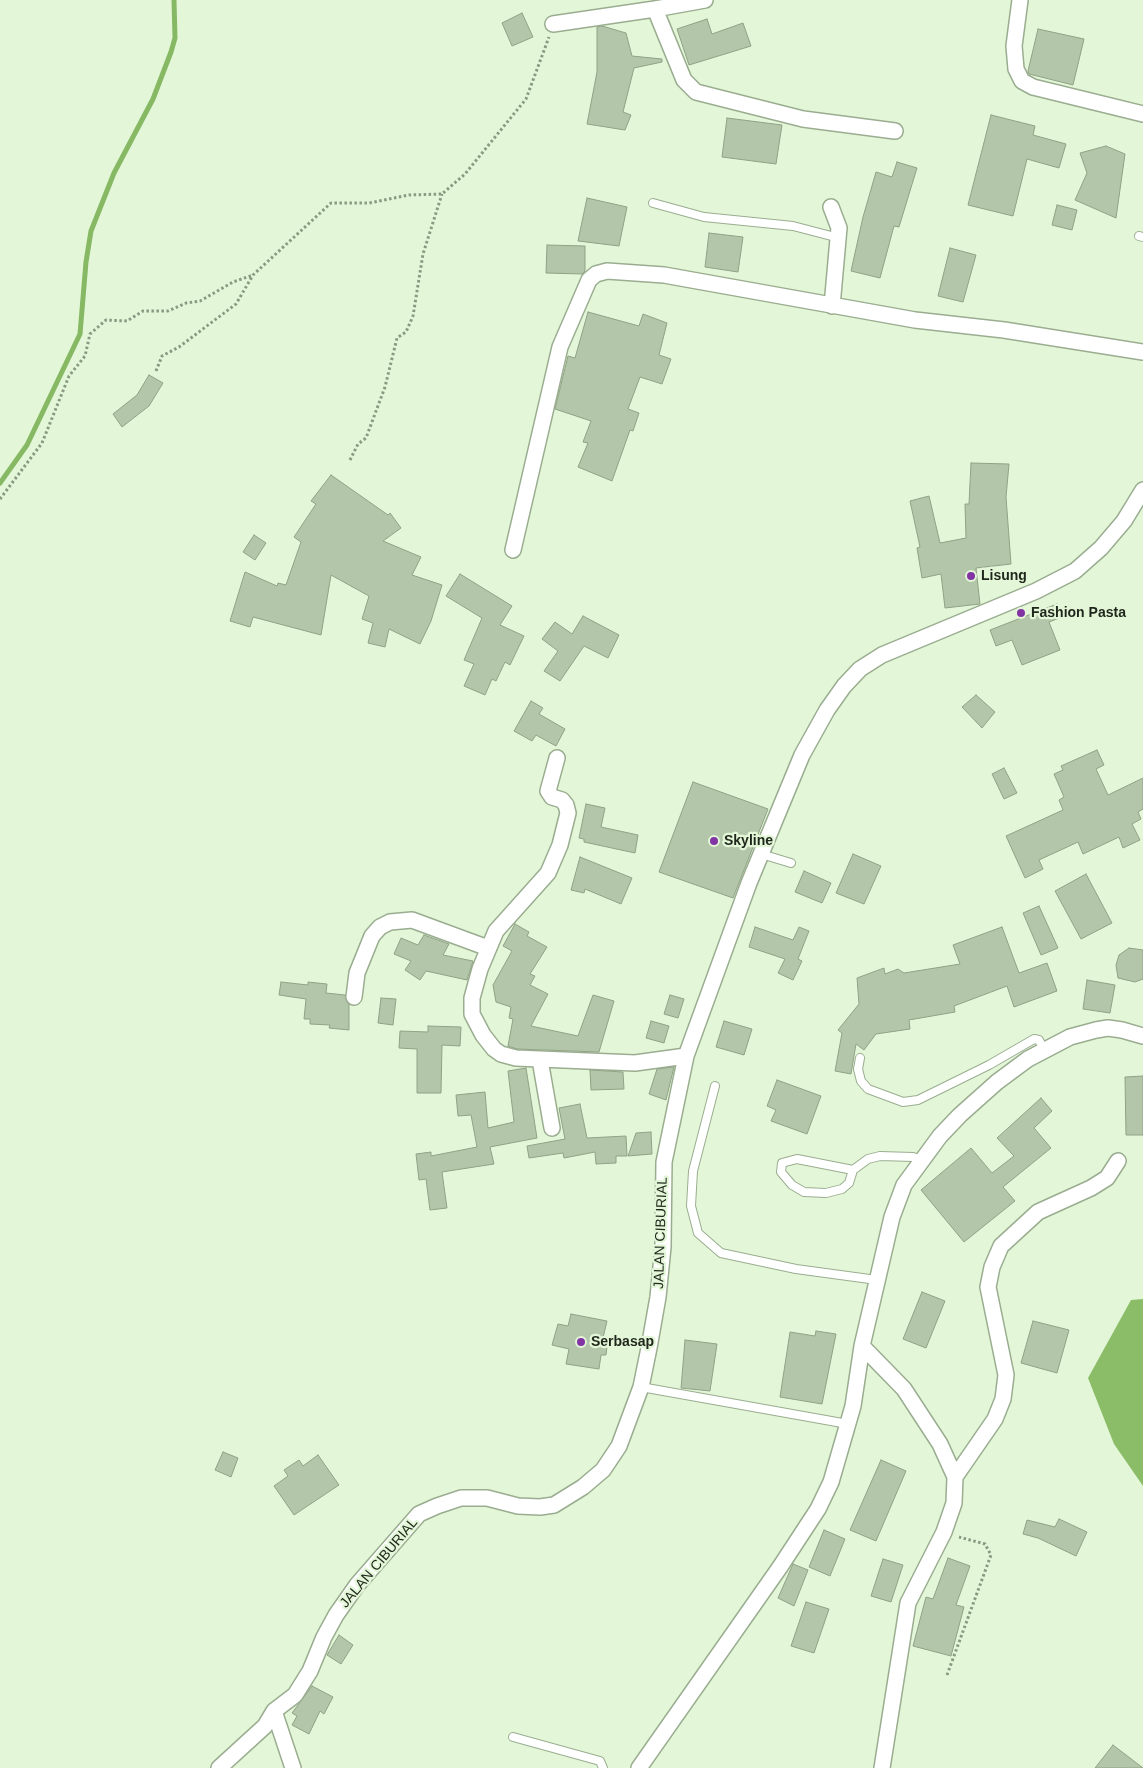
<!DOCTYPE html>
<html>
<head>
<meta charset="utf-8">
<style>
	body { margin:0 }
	canvas { display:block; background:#e3f7d8 }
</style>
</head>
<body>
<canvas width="1143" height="1768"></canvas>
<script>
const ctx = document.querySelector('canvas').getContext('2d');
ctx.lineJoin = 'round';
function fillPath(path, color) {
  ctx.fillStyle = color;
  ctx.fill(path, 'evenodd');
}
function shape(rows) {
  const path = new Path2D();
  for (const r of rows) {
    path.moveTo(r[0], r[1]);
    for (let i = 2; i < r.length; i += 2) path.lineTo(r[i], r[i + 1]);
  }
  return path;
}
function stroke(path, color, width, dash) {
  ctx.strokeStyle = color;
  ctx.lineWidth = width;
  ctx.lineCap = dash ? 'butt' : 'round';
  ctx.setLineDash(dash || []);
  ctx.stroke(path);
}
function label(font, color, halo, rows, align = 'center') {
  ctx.font = font + ' Helvetica,sans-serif';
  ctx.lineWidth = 4.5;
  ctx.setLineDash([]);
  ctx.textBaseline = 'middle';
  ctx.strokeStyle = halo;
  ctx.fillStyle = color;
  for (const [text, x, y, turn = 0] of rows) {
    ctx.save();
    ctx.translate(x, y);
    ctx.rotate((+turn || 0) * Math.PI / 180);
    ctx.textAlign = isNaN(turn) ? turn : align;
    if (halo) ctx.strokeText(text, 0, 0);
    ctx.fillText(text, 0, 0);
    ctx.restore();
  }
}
const forest = shape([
	[1143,1299,1143,1486,1114,1444,1088,1378,1131,1300]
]);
const stream = shape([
	[0,483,27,445,80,334,86,262,91,231,114,173,153,99,171,52,175,38,174,0]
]);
const building = shape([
	[522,13,533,37,512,46,502,23,522,13],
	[707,19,712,34,743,23,751,46,689,65,677,29,707,19],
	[602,26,626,33,632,56,662,59,662,62,634,68,623,112,631,115,625,130,587,124,597,72,597,27,602,26],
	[1038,29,1084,39,1073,85,1029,74,1028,71,1038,29],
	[991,115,1035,126,1033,135,1066,144,1059,168,1027,159,1013,216,968,205,991,115],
	[727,118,782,125,776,164,722,157,727,118],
	[1106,146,1125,154,1116,218,1075,200,1087,173,1080,153,1106,146],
	[897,162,917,168,899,227,894,226,880,278,851,271,863,217,876,172,892,177,897,162],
	[587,198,627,207,619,246,578,241,587,198],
	[1057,205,1077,210,1072,230,1052,225,1057,205],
	[709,233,743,237,738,272,705,267,709,233],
	[547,245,585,246,585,271,582,274,546,273,547,245],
	[950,248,976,255,963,302,938,296,950,248],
	[588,312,639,326,643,314,667,323,659,355,671,359,662,384,640,377,628,409,639,413,633,431,630,430,612,481,578,467,588,443,583,442,591,421,555,409,568,356,575,358,588,312],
	[149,375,163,383,149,406,122,427,113,414,137,395,149,375],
	[971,463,1009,464,1006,497,1011,564,976,568,980,604,945,608,941,574,922,578,917,548,920,547,910,501,929,496,940,543,966,538,965,504,969,504,971,463],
	[331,475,388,515,390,513,401,528,383,541,421,557,412,575,442,585,431,621,420,644,389,629,385,647,368,643,373,623,362,619,369,596,331,575,321,635,253,617,250,627,230,621,245,572,277,586,278,583,286,585,301,542,294,537,316,504,311,501,331,475],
	[254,535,266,543,255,560,243,552,254,535],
	[460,574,512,606,500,625,524,636,510,665,505,662,496,681,492,679,485,695,464,686,474,664,464,660,482,618,446,596,460,574],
	[1057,604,1062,617,1049,622,1060,650,1022,665,1012,640,996,646,990,630,1057,604],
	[583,616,619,635,608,658,584,646,560,681,544,671,558,651,542,639,555,622,572,634,583,616],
	[976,695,995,712,982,728,962,707,976,695],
	[531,701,543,708,539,714,565,729,556,746,536,735,532,741,514,731,531,701],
	[1097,750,1104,765,1096,769,1108,795,1143,778,1143,809,1138,812,1141,819,1132,824,1140,840,1123,848,1119,837,1083,854,1078,842,1039,860,1043,869,1025,878,1006,836,1063,810,1059,800,1064,797,1054,774,1063,770,1061,766,1097,750],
	[1004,768,1017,793,1004,799,992,774,1004,768],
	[693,782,768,809,733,898,659,872,693,782],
	[586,804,605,808,601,827,638,835,635,853,584,842,584,839,579,838,586,804],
	[853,854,881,866,864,904,836,893,853,854],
	[580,857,632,878,621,904,585,889,584,893,571,890,580,857],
	[804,871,831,883,822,903,795,892,804,871],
	[1086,874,1112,923,1081,939,1055,891,1086,874],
	[1039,906,1058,948,1041,955,1023,913,1039,906],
	[515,924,529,932,527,936,547,947,530,974,535,976,530,985,548,994,531,1026,578,1036,593,995,614,1001,599,1052,517,1049,508,1046,513,1019,509,1018,511,1007,496,1002,493,985,512,951,503,946,515,924],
	[755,927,793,940,799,927,809,931,798,959,802,961,793,980,778,973,785,959,749,947,755,927],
	[1002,927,1019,973,1047,963,1057,991,1014,1007,1007,986,954,1006,955,1012,909,1020,910,1029,876,1034,864,1050,856,1044,851,1074,835,1071,842,1033,838,1030,859,1004,857,978,884,968,885,974,898,969,904,973,960,964,953,945,1002,927],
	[424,935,449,944,443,955,473,961,467,980,426,971,420,980,405,970,411,961,394,954,401,938,418,945,424,935],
	[1129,948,1143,950,1143,979,1135,982,1118,978,1116,965,1119,955,1129,948],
	[1087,980,1115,985,1110,1013,1083,1009,1087,980],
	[281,982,308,985,308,982,327,984,326,993,345,995,349,1005,349,1030,329,1028,330,1025,310,1024,310,1019,304,1019,306,999,279,995,281,982],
	[670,995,684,999,678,1018,664,1014,670,995],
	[381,998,396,999,393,1025,378,1023,381,998],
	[651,1021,669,1026,664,1043,646,1038,651,1021],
	[724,1021,752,1029,744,1055,716,1047,724,1021],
	[428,1026,461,1027,460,1046,442,1045,441,1093,417,1093,417,1049,399,1048,400,1031,428,1032,428,1026],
	[674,1067,666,1100,649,1094,657,1069,674,1067],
	[526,1068,537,1138,490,1147,494,1164,442,1172,447,1208,430,1210,426,1179,419,1180,416,1154,431,1152,431,1156,477,1147,471,1115,458,1116,456,1095,485,1092,488,1128,514,1122,508,1071,526,1068],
	[590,1070,623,1072,624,1089,591,1090,590,1070],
	[1143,1076,1143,1135,1126,1135,1125,1077,1143,1076],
	[777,1080,821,1096,807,1134,771,1121,776,1110,767,1106,777,1080],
	[1041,1098,1052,1111,1034,1128,1051,1148,1003,1187,1015,1201,964,1242,921,1190,971,1148,992,1173,1014,1156,997,1138,1041,1098],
	[580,1104,587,1138,626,1136,627,1156,616,1156,616,1163,596,1164,595,1152,564,1158,563,1153,529,1158,527,1146,565,1139,559,1108,580,1104],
	[651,1132,652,1154,628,1156,636,1133,651,1132],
	[922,1292,945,1301,926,1348,903,1339,922,1292],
	[571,1314,607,1321,603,1338,608,1339,606,1355,601,1355,599,1369,566,1364,569,1349,552,1345,558,1324,568,1326,571,1314],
	[1033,1321,1069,1330,1057,1373,1021,1363,1033,1321],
	[816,1331,836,1334,822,1404,780,1397,790,1332,815,1336,816,1331],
	[685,1340,717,1344,710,1391,681,1388,685,1340],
	[223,1452,238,1458,231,1477,215,1470,223,1452],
	[318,1455,339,1485,294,1515,274,1486,288,1476,284,1470,299,1460,303,1466,318,1455],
	[881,1460,906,1471,876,1541,850,1530,881,1460],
	[1059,1519,1087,1532,1076,1556,1038,1538,1023,1534,1027,1520,1055,1527,1059,1519],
	[824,1530,845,1539,830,1576,809,1567,824,1530],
	[948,1558,970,1566,956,1605,964,1607,951,1656,913,1646,926,1597,933,1599,948,1558],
	[883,1559,903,1565,891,1602,871,1596,883,1559],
	[793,1564,808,1570,794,1606,778,1598,793,1564],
	[806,1602,829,1609,814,1653,791,1646,806,1602],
	[339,1635,353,1645,341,1664,327,1655,339,1635],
	[312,1686,333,1697,324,1714,320,1711,309,1734,292,1725,297,1716,292,1713,312,1686],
	[1113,1745,1143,1768,1095,1768,1113,1745]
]);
const path = shape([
	[156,371,162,356,179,347,236,304,253,275,331,203,369,203,409,195,442,194,465,174,526,99,549,37],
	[350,460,358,444,366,438,385,387,397,338,406,332,413,316,423,254,442,194],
	[0,499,42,443,69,376,85,356,90,334,106,320,127,321,143,311,168,311,186,303,200,301,233,282,253,275],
	[947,1675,991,1555,985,1544,959,1537]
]);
const lane = shape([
	[653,203,704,217,793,226,839,238],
	[1139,236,1143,237],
	[761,854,791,863],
	[860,1058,858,1069,861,1081,868,1089,903,1102,918,1100,989,1065,1034,1039,1039,1040,1044,1050],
	[715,1086,693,1171,691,1206,698,1233,721,1253,796,1269,877,1280],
	[853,1170,849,1183,842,1189,826,1193,804,1192,792,1185,781,1172,782,1163,797,1159,853,1170,868,1159,880,1156,913,1157,922,1160],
	[641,1387,848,1424],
	[513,1737,600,1761,603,1768]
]);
const street = shape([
	[705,0,655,9,684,80,696,92,803,119,895,131],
	[1020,0,1014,46,1016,69,1022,81,1033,87,1143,114],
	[553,24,655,9],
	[831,207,839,228,832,306],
	[513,550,560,347,589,280,596,274,607,271,664,275,915,320,1004,330,1143,352],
	[557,758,548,791,552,797,562,800,566,805,568,813,560,845,548,873,496,931,480,969,472,998,472,1014,483,1035,494,1049,501,1054,516,1058,635,1063,686,1056],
	[354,997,357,973,372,936,380,927,390,922,412,920,488,948],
	[540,1060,552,1128],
	[862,1346,904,1389,940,1444,955,1477,954,1503,944,1532,908,1603,882,1768],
	[955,1477,995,1419,1003,1399,1006,1375,988,1287,992,1267,1001,1246,1038,1212,1091,1188,1107,1178,1118,1161],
	[274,1711,293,1768],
	[219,1768,265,1726,274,1711,295,1695,310,1671,324,1637,336,1615,357,1585,419,1514,437,1506,461,1498,487,1498,518,1506,540,1507,554,1505,583,1487,603,1470,619,1446,641,1387,649,1348,658,1297,663,1247,664,1162,686,1056,749,883,802,755,827,710,844,686,860,669,882,655,1036,591,1075,571,1101,548,1124,521,1143,490],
	[639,1768,780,1567,818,1509,831,1482,853,1406,862,1346,892,1217,904,1185,940,1136,960,1115,997,1082,1028,1059,1070,1037,1096,1030,1108,1028,1122,1030,1143,1036]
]);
const markers = [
	[971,576,5,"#8334a4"],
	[1021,613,5,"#8334a4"],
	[714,841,5,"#8334a4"],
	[581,1342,5,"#8334a4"]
];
const poiNames = [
	["Lisung",981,576],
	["Fashion Pasta",1031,613],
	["Skyline",724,841],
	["Serbasap",591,1342]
];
const streetNames = [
	["JALAN CIBURIAL",661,1233,-88],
	["JALAN CIBURIAL",379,1563,-50]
];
fillPath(forest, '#8bbd69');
stroke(stream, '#87b965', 5);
fillPath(building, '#b4c6a9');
stroke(building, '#90a285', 1);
stroke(lane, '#9aad90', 10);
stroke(street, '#9aad90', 18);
stroke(path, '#8b9983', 3, [2.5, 2.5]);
stroke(lane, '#fff', 8);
stroke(street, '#fff', 15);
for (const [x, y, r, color] of markers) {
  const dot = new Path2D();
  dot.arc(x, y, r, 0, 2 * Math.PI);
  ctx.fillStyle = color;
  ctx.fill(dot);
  stroke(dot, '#e3f7d8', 2);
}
label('bold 14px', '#1f261b', '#e3f7d8', poiNames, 'left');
label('14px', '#1f261b', '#e3f7d8', streetNames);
</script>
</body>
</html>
